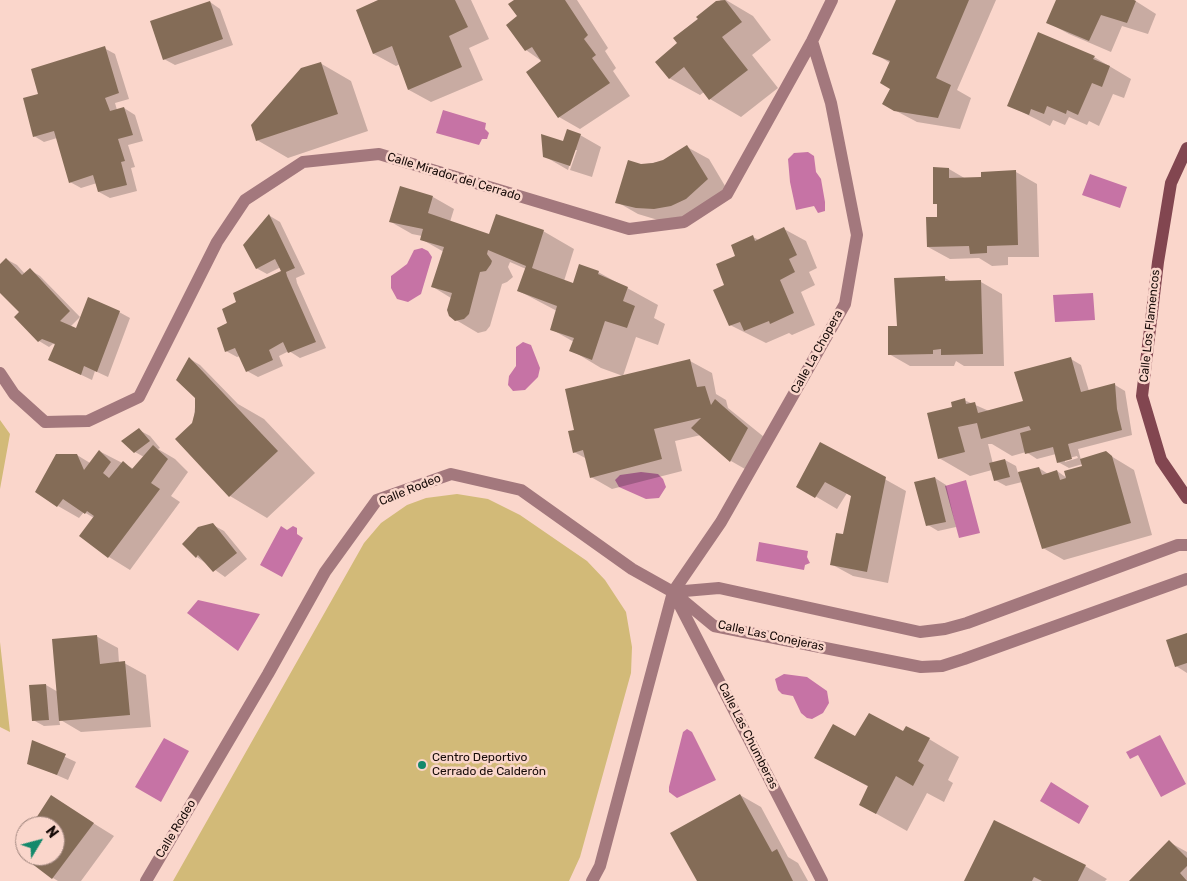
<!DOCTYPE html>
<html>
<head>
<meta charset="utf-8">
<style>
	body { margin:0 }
	#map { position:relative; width:1187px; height:881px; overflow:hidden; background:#fad6cb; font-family:Rubik,sans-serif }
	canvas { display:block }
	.north { position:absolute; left:15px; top:816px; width:50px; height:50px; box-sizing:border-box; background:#fad6cb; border:1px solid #9f857d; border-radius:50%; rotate:53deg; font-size:14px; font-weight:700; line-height:20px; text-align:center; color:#170b08 }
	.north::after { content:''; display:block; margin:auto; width:18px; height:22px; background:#13896b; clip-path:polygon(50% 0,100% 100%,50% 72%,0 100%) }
</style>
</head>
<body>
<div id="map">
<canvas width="1187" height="881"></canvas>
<div class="north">N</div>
</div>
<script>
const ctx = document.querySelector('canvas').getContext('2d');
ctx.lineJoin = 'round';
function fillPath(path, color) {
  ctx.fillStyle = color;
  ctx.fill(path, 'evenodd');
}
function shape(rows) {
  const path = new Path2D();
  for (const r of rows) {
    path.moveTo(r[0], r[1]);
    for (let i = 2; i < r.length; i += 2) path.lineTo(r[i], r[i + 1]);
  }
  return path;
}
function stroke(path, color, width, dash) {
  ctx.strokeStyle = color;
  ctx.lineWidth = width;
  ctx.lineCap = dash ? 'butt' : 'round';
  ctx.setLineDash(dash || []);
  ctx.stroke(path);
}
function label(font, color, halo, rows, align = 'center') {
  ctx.font = font + ' Rubik,sans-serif';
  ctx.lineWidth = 5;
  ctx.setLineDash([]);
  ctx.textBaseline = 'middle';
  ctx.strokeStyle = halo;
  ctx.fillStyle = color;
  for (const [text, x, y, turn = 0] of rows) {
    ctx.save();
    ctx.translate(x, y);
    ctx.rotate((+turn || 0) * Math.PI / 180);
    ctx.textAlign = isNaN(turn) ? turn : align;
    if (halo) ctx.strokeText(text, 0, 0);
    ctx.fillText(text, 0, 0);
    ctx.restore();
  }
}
const green = shape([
	[0,420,10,434,0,489],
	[457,494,488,499,520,515,587,561,605,580,626,612,632,647,631,673,580,857,569,881,173,881,364,543,381,523,407,505,426,498],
	[0,642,10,732,0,727]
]);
const water = shape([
	[443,110,486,123,485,129,489,133,487,139,482,139,479,145,436,133],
	[808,152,814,156,816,172,821,179,825,202,825,211,818,213,814,206,796,210,790,182,788,159,794,153],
	[1090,174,1127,187,1120,208,1082,195],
	[422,248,428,251,432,257,421,294,408,302,397,299,391,288,391,276,407,264,414,250],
	[1093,293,1095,320,1055,322,1053,295],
	[523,342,531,345,540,368,538,377,525,390,513,391,508,385,509,376,516,366,516,347],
	[641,472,658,474,663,479,666,487,659,498,646,499,619,487,615,480,620,475],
	[966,480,980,533,959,538,945,486],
	[281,526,287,530,293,526,297,528,297,534,303,538,282,577,260,565],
	[759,542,808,551,807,557,810,563,805,565,804,570,756,561],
	[198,600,260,614,238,651,187,613],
	[784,674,807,677,827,691,829,703,823,713,812,719,807,718,801,713,793,696,782,694,778,690,775,679],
	[687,729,692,732,716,780,677,798,669,792,669,787,683,732],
	[1160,735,1186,784,1161,797,1138,755,1130,759,1126,752],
	[164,738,189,751,161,802,135,787],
	[1051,782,1089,806,1079,824,1040,801]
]);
const shadow = shape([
	[381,0,471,0,489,39,469,48,483,80,431,102,409,90,400,64,396,66,374,54,358,11],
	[516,0,577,0,608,48,605,51,616,68,613,71,630,96,580,129,559,117,543,62,526,50,508,25,518,16],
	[721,0,726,0,753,16,771,40,752,55,778,88,741,117,710,99,704,92,700,95,669,78,679,43,674,38],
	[897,0,996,0,957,90,971,98,960,129,917,122,883,104,891,88,890,63,874,53],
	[1057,0,1134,0,1156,14,1148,34,1122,26,1111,52,1069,34,1047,22],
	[210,2,220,9,233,45,175,65,164,59],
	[104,48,115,54,129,99,115,103,117,110,124,108,135,115,143,141,128,145,135,167,131,168,137,191,110,198,99,192,97,183,81,188,70,182,57,138,44,142,34,136,39,95],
	[1094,57,1131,79,1124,98,1113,94,1099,126,1089,121,1087,125,1069,117,1065,125,1053,120,1050,126,1008,105],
	[320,63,351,81,368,131,288,158,257,140],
	[580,135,601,147,592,177,570,170,577,150,574,150,568,170,544,156,564,143],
	[687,147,709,159,728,191,693,218,658,220,638,214,617,202,640,165,664,161],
	[949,169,966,179,982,178,1016,172,1037,184,1039,257,1008,257,1008,265,992,266,979,258,950,259,928,247,938,218,938,205,935,203],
	[433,197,454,209,450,222,490,235,543,231,574,249,564,281,574,285,598,272,658,305,654,318,665,324,658,345,636,337,623,376,601,368,571,350,574,342,551,329,557,311,519,291,526,269,510,262,508,267,513,277,507,282,502,284,490,326,486,331,478,333,456,320,451,298,433,287,444,252,421,239,422,236,412,234,391,222],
	[270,216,280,222,305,274,296,278,297,283,326,348,300,358,289,351,279,356,283,366,258,377,247,371,240,356,237,357,226,351,228,324,238,302,283,271,281,267,267,274,256,268],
	[784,229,806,241,817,268,809,272,815,285,801,292,815,325,792,335,789,333,766,343,730,325,726,285,736,256,753,237,759,240],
	[6,259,17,265,25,274,30,270,40,276,80,317,70,327,77,330,119,312,130,318,108,377,95,371,92,380,50,360,56,345,53,344,49,347,39,341,21,312,0,291,0,266],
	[945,278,952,282,981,282,1002,294,1004,366,964,366,956,361,954,366,910,366,889,354,899,327],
	[190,359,200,365,238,404,264,419,315,473,267,518,230,496,193,423,196,399],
	[1071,359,1081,365,1089,391,1115,385,1125,391,1132,435,1078,449,1081,460,1106,453,1134,470,1152,535,1064,560,1043,548,1022,482,1006,486,995,480,992,470,970,476,939,458,954,408,964,400,989,411,1024,402],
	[988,444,992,444,1012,456,1026,452,1037,459,1056,454,1058,462,1069,468,1083,464,1083,467,1067,478,1057,471,1048,474,1039,468,1018,473,1016,466,1005,460,993,464],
	[1077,456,1078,458,1065,462,1065,459],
	[690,361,712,373,716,394,726,400,728,408,769,441,752,473,731,461,701,435,675,441,682,471,612,489,591,477,587,459,574,452,575,431],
	[139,430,150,436,160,448,158,449,175,459,188,472,171,496,180,502,130,570,109,557,81,536,94,518,84,512,79,518,58,506,77,455,90,463,99,451,134,469,144,457,135,452],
	[820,443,906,491,888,583,853,576,831,564,844,536,852,496,847,493,837,509,798,486],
	[935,478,946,485,956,527,938,531,928,525],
	[213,525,224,531,247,559,225,577,197,557],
	[1187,634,1187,673,1176,666],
	[96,636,118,648,119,663,124,663,146,675,151,727,81,732,59,719,60,725,44,726,33,720,46,685,58,692],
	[903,733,929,739,959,757,948,780,953,783,944,802,927,793,907,831,861,805,869,787,816,758,856,738],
	[33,742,76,762,68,780,29,763],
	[740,795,761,807,788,857,798,863,808,881,698,881],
	[51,797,114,836,81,881,58,881,53,878,38,856,55,856,55,826,31,826],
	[994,822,1085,866,1107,879,1105,881,966,881],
	[1169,842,1187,852,1187,881,1131,881]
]);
const building = shape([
	[378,0,455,0,468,27,449,36,462,67,408,90,392,46,373,54,356,10],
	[514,0,565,0,588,35,584,39,596,55,592,58,610,83,558,118,526,72,541,61,532,47,525,51,506,25,517,16,508,4],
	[725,0,742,22,722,37,748,70,709,100,684,67,669,79,655,62,677,43,673,38,698,19,696,17,716,1],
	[896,0,969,0,936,78,951,85,938,118,894,111,882,104,890,89,880,83,890,61,872,54],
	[1056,0,1134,0,1136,1,1127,23,1101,15,1089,41,1046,23],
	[210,1,223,39,163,60,150,21],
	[1038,32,1095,56,1093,59,1110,66,1102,87,1092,83,1078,115,1067,110,1066,114,1047,106,1044,114,1031,109,1029,115,1007,106],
	[105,46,119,93,105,98,110,111,124,107,133,135,118,139,125,161,121,162,127,185,98,192,93,175,69,183,54,131,33,137,23,98,38,94,31,69],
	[321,62,338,114,256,141,251,125,301,68],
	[567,129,581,134,570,166,543,157,541,134,563,141],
	[687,145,708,179,686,199,671,206,654,209,636,208,615,203,628,160,641,164,653,163,663,160],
	[933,167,949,168,949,178,981,177,981,172,1016,170,1018,245,987,246,987,253,970,254,969,246,927,247,926,217,937,217,937,204,933,204],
	[400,186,433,196,428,213,489,234,496,214,544,230,532,268,573,283,579,264,599,271,598,274,628,287,623,301,635,306,627,328,605,321,592,360,569,351,574,338,550,330,557,306,517,291,526,266,488,250,487,254,492,261,491,264,486,271,480,272,469,314,464,319,455,321,449,316,447,310,452,293,431,287,444,247,420,240,423,229,389,222],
	[269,214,295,268,286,272,287,276,316,342,288,353,283,342,269,350,273,360,246,372,235,348,225,352,217,328,227,323,222,309,236,302,233,293,281,271,275,259,256,269,243,245],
	[784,227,797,255,789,259,795,272,780,280,794,313,770,324,769,321,744,331,740,322,729,326,713,290,724,285,716,264,735,256,731,245,753,235,755,241],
	[6,258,22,275,30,268,70,311,60,321,76,328,88,297,120,311,97,372,84,366,81,375,48,360,55,344,42,339,38,342,14,317,19,312,0,293,0,264],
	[945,276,945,281,981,280,983,354,941,355,941,349,933,350,933,354,888,355,888,326,897,326,894,278],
	[189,357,278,451,229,497,175,439,192,423,195,412,195,398,176,380],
	[1071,357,1081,392,1115,383,1117,409,1122,430,1068,444,1072,459,1057,463,1053,447,1025,454,1020,433,1031,430,1029,426,981,439,977,423,958,427,965,452,938,459,927,413,952,407,951,402,965,398,966,404,975,402,978,413,1023,401,1014,372],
	[690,359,697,387,705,386,711,405,715,399,748,428,730,462,691,428,701,418,654,429,662,459,590,478,583,450,573,453,568,431,574,430,565,389],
	[139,428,150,441,134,453,121,441],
	[820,442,886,477,867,572,830,565,836,533,843,534,851,496,825,482,815,498,796,487],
	[153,445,168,459,151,483,160,489,108,558,79,536,94,516,87,511,85,514,63,499,57,507,35,492,56,454,77,454,84,470,99,450,111,462,103,473,109,478,123,461,132,469],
	[1106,451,1112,456,1131,523,1042,549,1018,472,1039,467,1042,475,1057,470,1060,480,1066,478,1064,471,1082,466,1080,459],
	[1005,459,1010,477,994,481,989,463],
	[935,477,946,522,926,526,914,482],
	[213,523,237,553,213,572,198,555,196,558,182,544,198,527],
	[1187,633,1187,663,1175,667,1166,640],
	[97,635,100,664,125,661,130,715,59,721,52,639],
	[46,684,49,720,32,721,29,685],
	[869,713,903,731,906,726,930,738,918,761,924,765,913,786,896,776,876,814,859,805,868,786,814,758,833,724,855,736],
	[32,740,66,754,57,775,27,764],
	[740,794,772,852,777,849,793,881,697,881,670,833],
	[51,795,94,823,52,879,31,863,36,856,55,856,55,826,31,826],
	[994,820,1086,865,1078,881,1042,881,1034,877,1032,881,964,881],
	[1169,840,1187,858,1187,866,1180,873,1187,881,1129,881]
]);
const street = shape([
	[0,373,14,394,45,422,88,421,139,397,217,242,245,200,303,162,379,154,629,229,684,222,727,194,812,41,832,0],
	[673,592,719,588,920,632,945,629,967,623,1178,545,1187,545],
	[675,596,822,881],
	[146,881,268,674,325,572,377,500,451,474,521,490,632,569,673,592,714,626,921,667,942,666,964,659,1187,579],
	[592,881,600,866,673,592,721,522,845,304,857,235,831,103,812,41]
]);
const secondary = shape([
	[1187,148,1171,183,1158,262,1142,396,1161,460,1187,498]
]);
const markers = [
	[422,765,5,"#13896b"]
];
const streetNames = [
	["Calle Mirador del Cerrado",454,177,17],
	["Calle Los Flamencos",1150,326,-84],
	["Calle La Chopera",817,352,-61],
	["Calle Rodeo",410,490,-22],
	["Calle Las Conejeras",771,636,12],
	["Calle Las Chumberas",748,736,63],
	["Calle Rodeo",176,829,-59]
];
const poiNames = [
	["Centro Deportivo",432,758],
	["Cerrado de Calderón",432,772]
];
fillPath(green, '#d2ba78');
fillPath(water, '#c673a5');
fillPath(shadow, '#0003');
fillPath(building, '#846c57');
stroke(street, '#a3787d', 12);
stroke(secondary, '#824650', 12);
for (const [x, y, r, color] of markers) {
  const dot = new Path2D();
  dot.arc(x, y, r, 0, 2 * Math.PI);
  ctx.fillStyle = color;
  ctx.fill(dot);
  stroke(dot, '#fad6cb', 2);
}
label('12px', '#170b08', '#fad6cb', streetNames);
label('12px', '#170b08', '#fad6cb', poiNames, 'left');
</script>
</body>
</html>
